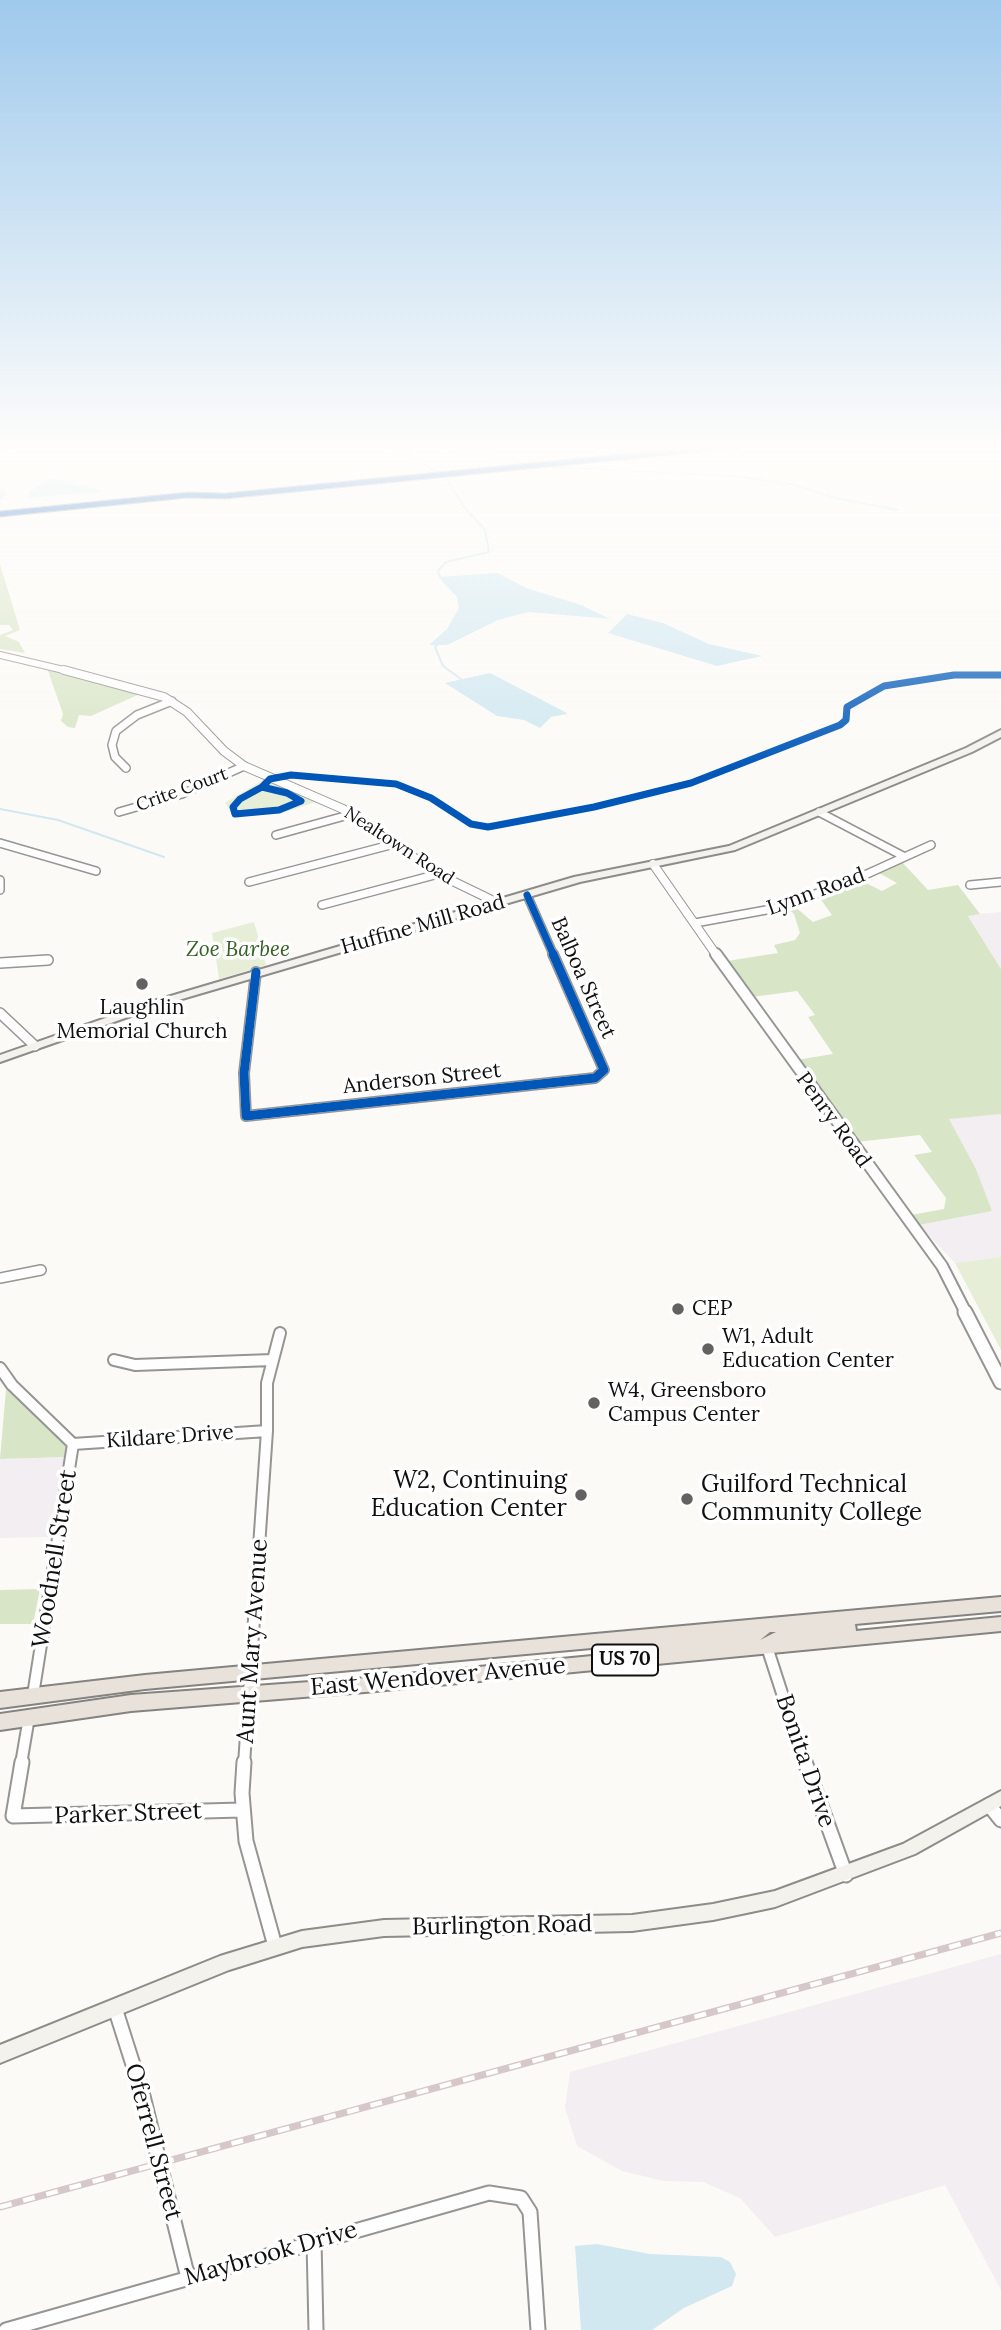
<!DOCTYPE html>
<html>
<head>
<meta charset="utf-8">
<style>
	body { margin:0 }
	canvas { display:block; background:#fcfaf6 }
</style>
</head>
<body>
<canvas width="1001" height="2330"></canvas>
<script>
const ctx = document.querySelector('canvas').getContext('2d');
ctx.lineJoin = 'round';
function fillPath(path, color) {
  ctx.fillStyle = color;
  ctx.fill(path, 'evenodd');
}
function shape(rows) {
  const path = new Path2D();
  for (const r of rows) {
    path.moveTo(r[0], r[1]);
    for (let i = 2; i < r.length; i += 2) path.lineTo(r[i], r[i + 1]);
  }
  return path;
}
function stroke(path, color, width, dash) {
  ctx.strokeStyle = color;
  ctx.lineWidth = width;
  ctx.lineCap = dash ? 'butt' : 'round';
  ctx.setLineDash(dash || []);
  ctx.stroke(path);
}
function label(font, color, halo, rows, align = 'center') {
  ctx.font = font + ' Lora,serif';
  ctx.lineWidth = 7;
  ctx.setLineDash([]);
  ctx.textBaseline = 'middle';
  ctx.strokeStyle = halo;
  ctx.fillStyle = color;
  for (const [text, x, y, turn = 0] of rows) {
    ctx.save();
    ctx.translate(x, y);
    ctx.rotate((+turn || 0) * Math.PI / 180);
    ctx.textAlign = isNaN(turn) ? turn : align;
    if (halo) ctx.strokeText(text, 0, 0);
    ctx.fillText(text, 0, 0);
    ctx.restore();
  }
}
const industrial = shape([
	[1001,912,1001,969,968,915],
	[1001,1114,1001,1257,955,1263,919,1225,992,1211,976,1169,948,1118],
	[64,1457,49,1537,0,1538,0,1459],
	[1001,1954,1001,2290,945,2185,775,2237,740,2198,703,2182,663,2181,622,2171,577,2146,565,2108,570,2072]
]);
const green = shape([
	[265,779,318,801,289,811,234,815,225,803],
	[254,922,266,965,219,979,212,933],
	[1001,1257,1001,1350,955,1263]
]);
const forest = shape([
	[0,564,20,630,5,636,19,642,25,653,0,649,0,635,13,630,9,625,0,625],
	[47,668,144,692,91,716,79,715,75,728,68,727,61,721,63,714],
	[901,861,928,890,958,885,980,914,968,916,1001,969,1001,1114,949,1119,976,1169,992,1211,919,1225,911,1215,944,1209,946,1198,914,1155,932,1152,920,1135,856,1142,796,1060,833,1054,808,1017,815,1015,797,991,752,997,727,961,778,953,774,945,795,940,800,933,794,914,787,908,794,906,813,922,832,915,819,897,860,880,882,891,897,883,877,872],
	[6,1389,62,1439,66,1447,64,1457,0,1459],
	[40,1589,33,1624,0,1624,0,1590]
]);
const water = shape([
	[50,478,97,489,103,492,27,498,30,491],
	[498,573,526,588,581,605,610,619,529,612,498,620,447,645,429,645,447,629,459,608,457,597,438,577],
	[627,614,663,623,709,644,762,656,717,666,608,633],
	[490,673,567,713,567,714,551,717,540,728,524,720,497,716,445,683],
	[597,2244,650,2254,721,2257,730,2262,736,2274,732,2286,684,2308,652,2330,581,2330,575,2246]
]);
const stream = shape([
	[385,445,444,475,464,507,485,530,489,552,446,562,438,571,440,577],
	[436,445,525,464],
	[549,467,733,476,791,484,835,498,898,510],
	[437,645,435,647,443,666,461,679],
	[0,809,58,820,164,857]
]);
const river = shape([
	[7,445,18,445,0,452,0,447,7,445],
	[0,489,7,494,0,501,0,489]
]);
const minorFar4 = shape([
	[0,514,188,495,225,496,742,445]
]);
const minorFar3 = shape([
	[126,768,115,757,112,745,116,731,137,715,172,701],
	[119,812,182,794,244,766],
	[819,812,903,856],
	[276,835,352,814],
	[0,843,96,871],
	[0,880,0,890],
	[249,882,394,844],
	[970,885,1001,882],
	[527,895,554,956],
	[322,905,438,874],
	[695,923,777,908,856,879,931,845]
]);
const minorFar2 = shape([
	[0,963,48,960],
	[256,972,244,1073,246,1116,595,1078,604,1070,553,954],
	[0,1013,35,1046],
	[0,1278,41,1270]
]);
const minorFar1 = shape([
	[114,1360,135,1365,272,1360],
	[0,1368,12,1385,73,1444],
	[73,1444,267,1431],
	[767,1647,805,1764],
	[33,1695,73,1444],
	[21,1764,29,1717],
	[244,1764,267,1431,267,1383,280,1333]
]);
const minor = shape([
	[22,1762,13,1816,242,1810],
	[244,1762,242,1793,246,1841,275,1946],
	[805,1762,846,1875],
	[989,1805,1001,1820],
	[115,2008,143,2096,188,2278],
	[314,2241,316,2330],
	[6,2330,489,2193,521,2198,530,2212,538,2330]
]);
const tertiaryFar3 = shape([
	[0,655,72,672]
]);
const tertiaryFar2 = shape([
	[64,670,164,697,187,712,224,751,244,766,343,809,438,874,498,903],
	[653,864,717,956]
]);
const tertiaryFar1 = shape([
	[716,954,942,1266,966,1313]
]);
const tertiary = shape([
	[965,1312,1001,1382]
]);
const secondary = shape([
	[1001,730,1001,737,972,752,735,850,580,882,165,1004,0,1062,0,1055,157,1000,574,877,729,846,966,748,1001,730],
	[1001,1791,1001,1806,915,1854,775,1907,713,1920,632,1931,384,1936,302,1947,229,1970,0,2063,0,2045,220,1956,302,1931,384,1920,632,1915,713,1904,775,1891,903,1844,1001,1791]
]);
const trunk = shape([
	[1001,1597,1001,1611,855,1624,856,1631,1001,1617,1001,1631,365,1692,131,1711,0,1730,0,1714,131,1695,365,1678,623,1653,622,1650,624,1645,145,1689,0,1708,0,1692,145,1675,1001,1597],
	[770,1632,776,1632,760,1640,770,1632]
]);
const rail = shape([
	[0,2207,1001,1933]
]);
const cyclewayFar2 = shape([
	[0,514,188,495,225,496,742,445]
]);
const cyclewayFar1 = shape([
	[262,787,270,779,291,775,396,784,431,798,471,824,488,827,594,807,691,783,840,725,846,720,847,707,884,686,954,675,1001,675],
	[262,787,287,793,301,801,279,810,235,814,233,807,240,799,262,787],
	[527,895,554,956]
]);
const cycleway = shape([
	[256,972,244,1073,246,1116,595,1078,604,1070,553,954]
]);
const markers = [
	[142,984,7,"#636260"],
	[678,1309,7,"#636260"],
	[708,1349,7,"#636260"],
	[594,1403,7,"#636260"],
	[581,1495,7,"#636260"],
	[687,1499,7,"#636260"]
];
const farStreetnames = [
	["Crite Court",182,790,-20],
	["Nealtown Road",399,846,33]
];
const shields = [
	[625,1660,66]
];
const shieldNames = [
	["US 70",625,1660]
];
const streetNames = [
	["Lynn Road",816,892,-20],
	["Huffine Mill Road",423,925,-16],
	["Balboa Street",583,978,66],
	["Anderson Street",422,1079,-6],
	["Penry Road",833,1120,54],
	["Kildare Drive",170,1437,-4]
];
const parkNames = [
	["Zoe Barbee",238,950]
];
const poiNames = [
	["Laughlin",142,1008,"center"],
	["Memorial Church",142,1032,"center"],
	["CEP",692,1309],
	["W1, Adult",722,1337],
	["Education Center",722,1361],
	["W4, Greensboro",608,1391],
	["Campus Center",608,1415]
];
const nearPoinames = [
	["W2, Continuing",567,1481],
	["Education Center",567,1509],
	["Guilford Technical",701,1485,"left"],
	["Community College",701,1513,"left"]
];
const nearStreetnames = [
	["Woodnell Street",55,1559,-81],
	["Aunt Mary Avenue",253,1641,-86],
	["East Wendover Avenue",438,1677,-5],
	["Bonita Drive",805,1761,71],
	["Parker Street",128,1814,-2],
	["Burlington Road",502,1926,-1],
	["Oferrell Street",153,2142,75],
	["Maybrook Drive",271,2254,-16]
];
fillPath(industrial, '#f3eef1');
fillPath(green, '#e7eed8');
fillPath(forest, '#d9e5c7');
fillPath(water, '#d1e8f1');
stroke(stream, '#d1e8f1', 2);
fillPath(river, '#d1e8f1');
stroke(minorFar4, '#969594', 7);
stroke(minorFar3, '#969594', 10);
stroke(minorFar2, '#969594', 12);
stroke(minorFar1, '#969594', 14);
stroke(minor, '#969594', 17);
stroke(tertiaryFar3, '#969594', 8);
stroke(tertiaryFar2, '#969594', 10);
stroke(tertiaryFar1, '#969594', 14);
stroke(tertiary, '#969594', 17);
stroke(secondary, '#8d8c8a', 4);
stroke(trunk, '#848381', 4);
stroke(minorFar4, '#fffefe', 5);
stroke(minorFar3, '#fffefe', 7);
stroke(minorFar2, '#fffefe', 9);
stroke(minorFar1, '#fffefe', 10);
stroke(minor, '#fffefe', 13);
stroke(tertiaryFar3, '#fffefe', 6);
stroke(tertiaryFar2, '#fffefe', 8);
stroke(tertiaryFar1, '#fffefe', 10);
stroke(tertiary, '#fffefe', 13);
fillPath(secondary, '#f4f2ec');
fillPath(trunk, '#e9e2da');
stroke(rail, '#d6c8c9', 7);
stroke(rail, '#fff', 4.5, [12]);
stroke(cyclewayFar2, '#0057b8', 5);
stroke(cyclewayFar1, '#0057b8', 7);
stroke(cycleway, '#0057b8', 9);
const sky = ctx.createLinearGradient(0, 0, 0, 771);
sky.addColorStop(0, '#9fc9ec');
sky.addColorStop(0.58, '#fefdfb');
sky.addColorStop(1, '#fefdfb00');
ctx.fillStyle = sky;
ctx.fillRect(0, 0, 1001, 771);
for (const [x, y, r, color] of markers) {
  const dot = new Path2D();
  dot.arc(x, y, r, 0, 2 * Math.PI);
  ctx.fillStyle = color;
  ctx.fill(dot);
  stroke(dot, '#fff', 2.5);
}
label('18px', '#101010', '#fff', farStreetnames);
for (const [x, y, w] of shields) {
  const box = new Path2D();
  box.roundRect(x - w / 2, y - 15.5, w, 31, 5);
  ctx.fillStyle = '#fff';
  ctx.fill(box);
  stroke(box, '#101010', 2);
}
label('bold 19px', '#101010', null, shieldNames);
label('21px', '#101010', '#fff', streetNames);
label('italic 21px', '#376027', '#fff', parkNames);
label('21px', '#101010', '#fff', poiNames, 'left');
label('24px', '#101010', '#fff', nearPoinames, 'right');
label('24px', '#101010', '#fff', nearStreetnames);
</script>
</body>
</html>
